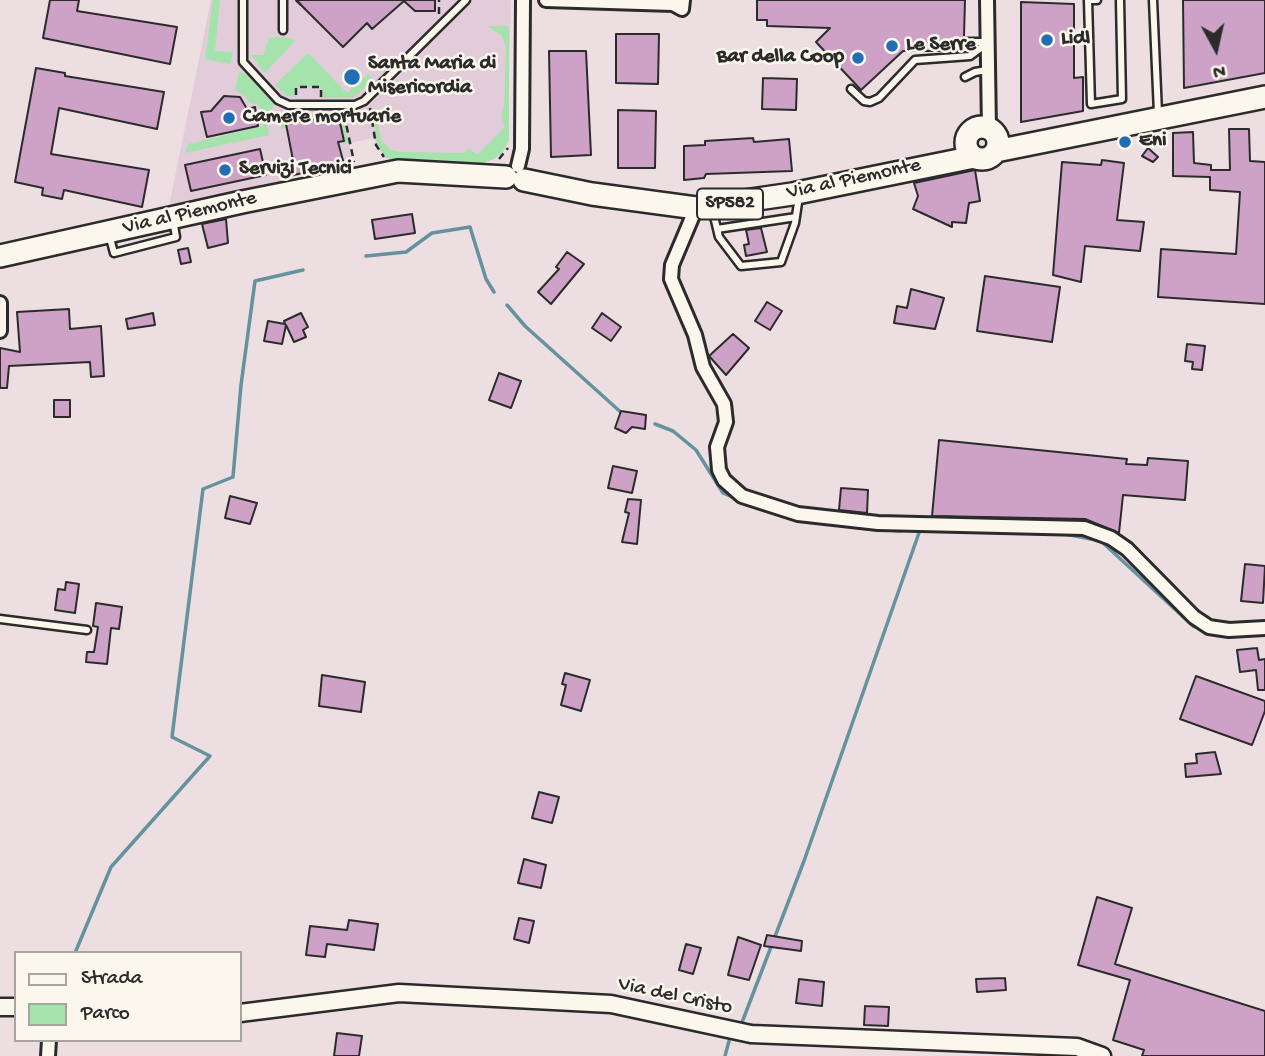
<!DOCTYPE html>
<html>
<head>
<meta charset="utf-8">
<style>
	body { margin:0 }
	#map { position:relative; width:1265px; height:1056px; overflow:hidden; background:#eddee1; font-family:"Gochi Hand",sans-serif }
	canvas { display:block }
	.legend { position:absolute; left:14px; top:951px; width:228px; height:91px; box-sizing:border-box; background:#fbf7ec; border:2px solid #a8a59f; margin:0; padding:9px 12px; list-style:none; font-size:21px; color:#2b2b2b }
	.legend li { display:flex; align-items:center; gap:14px; height:35px }
	.legend b { width:35px; border:2px solid #a8a59f }
	.north { position:absolute; left:1181px; top:14px; width:70px; height:70px; -webkit-text-stroke:5px #fbf7ec; paint-order:stroke; rotate:172deg; font-size:19px; font-weight:700; line-height:28px; text-align:center; color:#2b2b2b }
	.north::after { content:''; display:block; margin:auto; width:24px; height:32px; background:#2b2b2b; clip-path:polygon(50% 0,100% 100%,50% 72%,0 100%) }
</style>
</head>
<body>
<div id="map">
<canvas width="1265" height="1056"></canvas>
<ul class="legend">
<li><b style="height:9px;background:#fbf7ec"></b>Strada</li>
<li><b style="height:19px;background:#a4e3ab"></b>Parco</li>
</ul>
<div class="north">N</div>
</div>
<script>
const ctx = document.querySelector('canvas').getContext('2d');
ctx.lineJoin = 'round';
function fillPath(path, color) {
  ctx.fillStyle = color;
  ctx.fill(path, 'evenodd');
}
function shape(rows) {
  const path = new Path2D();
  for (const r of rows) {
    if (r.length === 3) {
      path.moveTo(r[0] + r[2], r[1]);
      path.arc(r[0], r[1], r[2], 0, 2 * Math.PI);
      continue;
    }
    path.moveTo(r[0], r[1]);
    for (let i = 2; i < r.length; i += 2) path.lineTo(r[i], r[i + 1]);
  }
  return path;
}
function stroke(path, color, width, dash) {
  ctx.strokeStyle = color;
  ctx.lineWidth = width;
  ctx.lineCap = dash ? 'butt' : 'round';
  ctx.setLineDash(dash || []);
  ctx.stroke(path);
}
function label(font, color, halo, rows, align = 'center') {
  ctx.font = font + ' "Gochi Hand",sans-serif';
  ctx.lineWidth = 5;
  ctx.setLineDash([]);
  ctx.textBaseline = 'middle';
  ctx.strokeStyle = halo;
  ctx.fillStyle = color;
  for (const [text, x, y, turn = 0] of rows) {
    ctx.save();
    ctx.translate(x, y);
    ctx.rotate((+turn || 0) * Math.PI / 180);
    ctx.textAlign = isNaN(turn) ? turn : align;
    if (halo) ctx.strokeText(text, 0, 0);
    ctx.fillText(text, 0, 0);
    ctx.restore();
  }
}
const built = shape([
	[211,0,511,0,507,144,494,159,472,165,388,159,382,154,374,138,349,143,352,159,345,169,344,164,290,176,291,182,169,206]
]);
const green = shape([
	[213,0,220,0,215,51,233,52,230,64,205,59],
	[509,0,509,140,503,152,494,159,478,165,418,159,397,161,385,157,377,144,372,108,375,112,381,140,391,150,401,152,463,153,469,148,477,155,505,127,501,116,504,107,506,47,502,36,487,26,509,26],
	[284,37,295,41,265,73,251,55,263,55,269,38],
	[308,53,347,93,368,74,373,79,353,98,321,98,321,87,297,87,296,97,287,96,275,85],
	[239,72,245,73,274,104,267,125,269,135,185,153,188,144,263,126,259,105,250,103,245,96,235,90],
	[281,114,341,115,349,143,344,144,339,118,281,129]
]);
const stream = shape([
	[366,256,406,252,432,233,470,227,486,279,494,292],
	[507,305,525,326,624,415],
	[655,424,673,431,696,450,723,493,741,501],
	[748,504,790,518],
	[811,522,900,531],
	[1065,534,1101,541,1193,626,1204,630],
	[75,953,111,867,210,756,172,737,203,489,233,477,241,385,255,281,303,270],
	[741,1025,804,861,920,530,1036,533],
	[744,1025,814,1029],
	[725,1056,729,1041]
]);
const building = shape([
	[50,0,79,0,77,11,177,27,170,64,43,38,50,0],
	[296,0,435,0,435,11,415,11,404,1,372,29,367,23,343,47,296,0],
	[757,0,965,0,964,36,959,41,964,51,903,51,861,90,816,42,830,28,767,26,767,20,757,20,757,0],
	[1183,0,1265,0,1265,73,1184,88,1183,0],
	[1021,2,1074,4,1074,78,1083,77,1083,111,1021,122,1021,2],
	[616,34,659,34,658,84,616,83,616,34],
	[549,51,586,51,591,155,551,157,549,51],
	[36,68,65,73,65,76,164,92,157,129,59,108,51,154,149,170,142,207,64,190,62,199,42,195,43,188,15,182,36,68],
	[763,78,797,79,796,110,762,109,763,78],
	[224,96,240,97,247,109,255,107,258,126,207,137,201,112,211,111,224,96],
	[618,110,656,111,655,168,618,168,618,110],
	[322,118,322,121,339,118,344,141,338,142,344,164,289,176,286,162,293,160,286,124,322,118],
	[1229,129,1249,129,1250,161,1265,162,1265,304,1158,297,1161,249,1236,254,1240,192,1210,190,1210,177,1173,176,1173,133,1193,132,1194,163,1211,165,1211,170,1230,170,1229,129],
	[753,138,754,142,789,139,792,171,706,174,704,178,684,180,684,146,705,145,705,141,753,138],
	[1148,148,1158,157,1153,162,1142,156,1148,148],
	[260,149,266,175,191,191,185,165,260,149],
	[1102,160,1124,163,1117,220,1144,222,1140,251,1085,246,1081,282,1053,275,1062,162,1101,165,1102,160],
	[975,170,980,201,969,203,966,223,952,222,952,227,913,209,918,196,914,183,975,170],
	[412,214,415,233,375,239,372,220,412,214],
	[226,219,228,243,208,248,202,224,226,219],
	[761,228,767,252,746,256,744,245,749,244,746,230,761,228],
	[188,248,191,262,181,264,178,250,188,248],
	[567,252,584,264,551,304,538,292,559,269,556,267,567,252],
	[985,276,1060,287,1052,342,977,331,985,276],
	[911,289,944,298,935,329,894,323,897,306,907,308,911,289],
	[767,302,782,311,770,330,755,321,767,302],
	[69,309,70,329,101,326,104,376,91,377,90,362,9,366,7,388,0,388,0,348,20,352,17,312,69,309],
	[153,313,155,325,128,329,126,319,153,313],
	[301,313,308,327,303,330,306,337,294,342,286,325,282,344,264,341,268,321,285,324,284,321,301,313],
	[602,313,621,327,611,341,592,328,602,313],
	[733,334,749,348,726,375,709,356,733,334],
	[1187,344,1205,346,1202,370,1192,369,1193,362,1185,361,1187,344],
	[499,373,521,381,511,408,489,400,499,373],
	[54,400,70,400,70,417,54,417,54,400],
	[621,411,646,415,645,429,632,427,626,433,615,428,621,411],
	[939,440,1127,459,1126,464,1147,465,1148,458,1188,461,1185,500,1123,495,1119,533,1085,519,932,516,939,440],
	[613,466,637,471,632,493,608,488,613,466],
	[841,488,868,490,867,513,839,510,841,488],
	[230,496,257,503,250,524,225,518,230,496],
	[628,499,641,500,637,544,622,542,629,513,625,512,628,499],
	[1245,564,1265,566,1263,603,1241,601,1245,564],
	[66,582,79,584,75,613,55,610,58,589,65,590,66,582],
	[96,603,122,607,119,629,111,628,107,664,86,662,87,652,94,652,98,627,93,626,96,603],
	[1257,648,1259,660,1265,659,1265,690,1258,690,1256,670,1240,672,1237,650,1257,648],
	[565,673,590,680,581,711,561,705,566,685,562,684,565,673],
	[322,675,365,682,361,712,319,706,322,675],
	[1196,676,1265,701,1265,711,1252,745,1180,719,1196,676],
	[1215,752,1221,774,1186,777,1185,764,1197,763,1196,754,1215,752],
	[539,792,559,797,552,823,532,818,539,792],
	[524,859,546,865,541,888,518,883,524,859],
	[1097,897,1132,908,1115,964,1265,1011,1265,1056,1142,1056,1144,1050,1113,1040,1130,980,1078,965,1097,897],
	[519,918,534,921,529,943,514,939,519,918],
	[349,920,378,924,374,950,327,944,325,957,306,955,310,926,347,930,349,920],
	[767,935,802,941,801,951,764,946,767,935],
	[738,937,761,945,749,980,728,975,738,937],
	[686,944,701,948,693,974,679,970,686,944],
	[1005,978,1006,990,977,992,976,979,1005,978],
	[799,979,824,982,822,1006,796,1003,799,979],
	[865,1006,889,1007,888,1026,864,1025,865,1006],
	[337,1033,362,1036,359,1056,334,1056,337,1033]
]);
const path = shape([
	[296,0,305,9],
	[439,14,439,0],
	[296,95,296,87,321,87,321,97],
	[370,108,376,145,384,157],
	[344,114,354,162],
	[499,159,508,148]
]);
const service = shape([
	[243,0,243,62,278,100,289,105,355,105,364,101,466,0],
	[1097,0,1088,0,1091,104,1122,99,1120,0],
	[1153,0,1158,113],
	[283,30,283,0],
	[965,42,987,42],
	[965,77,975,72,987,70],
	[851,89,864,101,870,102,879,98,915,60,970,56,986,44],
	[712,208,719,237,741,266,781,262,795,223,799,196],
	[717,229,796,217],
	[109,234,114,253,176,237,173,220],
	[0,619,87,630]
]);
const minor = shape([
	[546,0,673,4,682,9,683,0],
	[987,0,989,129],
	[518,166,522,149,523,0],
	[696,208,672,265,671,279,695,335,703,367,724,404,726,422,717,447,719,470,724,480,742,496,798,514,878,523,1084,528,1111,538,1127,549,1194,617,1209,627,1229,630,1265,628],
	[0,303,0,331],
	[48,1056,49,1040]
]);
const tertiary = shape([
	[0,1007,16,1007],
	[240,1013,399,993,611,1004,751,1034,1077,1047,1102,1056]
]);
const primary = shape([
	[982,143,16],
	[996,151,1265,97],
	[524,180,592,194,696,208,792,194,974,157],
	[0,256,242,202,398,171,506,177]
]);
const markers = [
	[1047,40,7,"#1f6fb2"],
	[892,46,7,"#1f6fb2"],
	[858,58,7,"#1f6fb2"],
	[352,77,9,"#1f6fb2"],
	[229,118,7,"#1f6fb2"],
	[1125,142,7,"#1f6fb2"],
	[225,170,7,"#1f6fb2"]
];
const shields = [
	[730,204,66]
];
const shieldNames = [
	["SP582",730,204]
];
const poiNames = [
	["Lidl",1061,40],
	["Le Serre",906,46],
	["Bar della Coop",844,58,"right"],
	["Santa Maria di",368,65],
	["Misericordia",368,89],
	["Camere mortuarie",243,118],
	["Eni",1139,142],
	["Servizi Tecnici",239,170]
];
const streetNames = [
	["Via al Piemonte",854,180,-12],
	["Via al Piemonte",190,214,-13],
	["Via del Cristo",675,997,12]
];
fillPath(built, '#e3ccd9');
fillPath(green, '#a4e3ab');
stroke(stream, '#65929f', 3.5);
fillPath(building, '#cda2c6');
stroke(building, '#2b2b2b', 2);
stroke(service, '#2b2b2b', 11);
stroke(minor, '#2b2b2b', 18);
stroke(tertiary, '#2b2b2b', 21);
stroke(primary, '#2b2b2b', 26);
stroke(path, '#2b2b2b', 2.5, [7, 5]);
stroke(service, '#fbf7ec', 6);
stroke(minor, '#fbf7ec', 12);
stroke(tertiary, '#fbf7ec', 16);
stroke(primary, '#fbf7ec', 21);
for (const [x, y, r, color] of markers) {
  const dot = new Path2D();
  dot.arc(x, y, r, 0, 2 * Math.PI);
  ctx.fillStyle = color;
  ctx.fill(dot);
  stroke(dot, '#fbf7ec', 2.5);
}
for (const [x, y, w] of shields) {
  const box = new Path2D();
  box.roundRect(x - w / 2, y - 15.5, w, 31, 5);
  ctx.fillStyle = '#fbf7ec';
  ctx.fill(box);
  stroke(box, '#2b2b2b', 2);
}
label('bold 19px', '#2b2b2b', null, shieldNames);
label('bold 21px', '#2b2b2b', '#fbf7ec', poiNames, 'left');
label('21px', '#2b2b2b', '#fbf7ec', streetNames);
</script>
</body>
</html>
